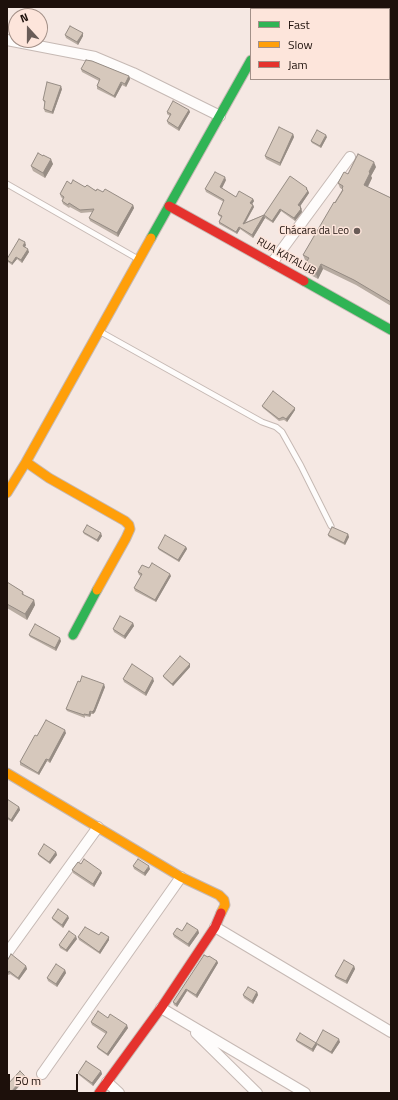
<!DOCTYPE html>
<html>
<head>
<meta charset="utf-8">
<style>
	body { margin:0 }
	#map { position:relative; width:398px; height:1100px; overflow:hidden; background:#f5e8e3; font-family:"Titillium Web",sans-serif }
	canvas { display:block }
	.frame { position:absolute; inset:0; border:8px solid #1d100b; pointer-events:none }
	.legend { position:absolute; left:250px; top:8px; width:140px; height:72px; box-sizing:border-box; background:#fde5db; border:1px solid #a39088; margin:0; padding:5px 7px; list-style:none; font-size:12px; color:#1d100b }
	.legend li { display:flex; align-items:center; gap:8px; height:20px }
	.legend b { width:20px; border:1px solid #a39088 }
	.north { position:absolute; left:8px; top:8px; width:40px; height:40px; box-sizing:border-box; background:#fde5db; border:1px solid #a39088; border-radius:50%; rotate:339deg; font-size:11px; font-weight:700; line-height:16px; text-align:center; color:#1d100b }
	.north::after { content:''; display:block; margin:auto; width:14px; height:18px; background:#695c57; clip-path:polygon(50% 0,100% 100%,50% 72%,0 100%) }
	.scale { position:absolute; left:8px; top:1074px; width:70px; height:18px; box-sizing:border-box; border:2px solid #1d100b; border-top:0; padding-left:5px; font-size:12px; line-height:14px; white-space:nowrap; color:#1d100b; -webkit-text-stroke:3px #fde5db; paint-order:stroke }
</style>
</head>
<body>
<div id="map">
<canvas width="398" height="1100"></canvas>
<div class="frame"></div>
<ul class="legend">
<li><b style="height:5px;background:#30b455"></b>Fast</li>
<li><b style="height:5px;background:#ff9f0a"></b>Slow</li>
<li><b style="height:5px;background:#e5322d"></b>Jam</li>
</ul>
<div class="north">N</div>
<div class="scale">50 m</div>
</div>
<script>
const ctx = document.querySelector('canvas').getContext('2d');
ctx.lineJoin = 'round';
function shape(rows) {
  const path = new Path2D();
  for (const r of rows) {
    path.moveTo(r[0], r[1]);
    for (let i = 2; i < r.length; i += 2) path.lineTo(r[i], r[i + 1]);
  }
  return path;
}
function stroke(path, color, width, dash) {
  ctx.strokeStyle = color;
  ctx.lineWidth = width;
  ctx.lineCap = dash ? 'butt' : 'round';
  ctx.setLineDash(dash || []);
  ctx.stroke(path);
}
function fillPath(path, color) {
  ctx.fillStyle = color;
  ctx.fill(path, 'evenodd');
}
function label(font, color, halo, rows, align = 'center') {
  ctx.font = font + ' "Titillium Web",sans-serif';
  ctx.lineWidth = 3;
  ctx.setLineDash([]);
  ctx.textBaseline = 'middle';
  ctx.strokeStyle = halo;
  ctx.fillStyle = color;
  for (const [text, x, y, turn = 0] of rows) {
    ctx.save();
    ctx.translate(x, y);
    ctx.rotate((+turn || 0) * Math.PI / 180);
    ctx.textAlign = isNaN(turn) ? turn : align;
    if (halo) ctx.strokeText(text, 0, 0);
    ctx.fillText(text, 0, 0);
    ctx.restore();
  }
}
const lane = shape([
	[7,184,138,259],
	[99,331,262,422,276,427,282,432,301,466,331,526]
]);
const street = shape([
	[7,40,95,57,133,73,220,116],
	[272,263,350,157],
	[215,927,391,1032],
	[7,953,98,827],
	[161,1008,305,1093],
	[196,1033,257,1093],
	[42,1074,181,877],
	[107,1082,119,1093]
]);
const fast = shape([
	[151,238,251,60],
	[304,281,391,330],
	[73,635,97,590]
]);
const slow = shape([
	[280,9,281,7],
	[26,462,49,478,125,521,129,525,130,529,126,538,97,590],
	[7,493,26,462,151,238],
	[7,773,181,877,219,895,224,900,225,905,221,913]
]);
const jam = shape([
	[169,206,304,281],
	[99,1093,161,1008,215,927,221,913]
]);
const wall = shape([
	[373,7,391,7,391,17,389,16,389,9,377,9],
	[83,33,83,36,78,45,66,38,65,35],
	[81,69,129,76,130,79,126,87,122,85,115,98,97,89,97,86,99,81,82,72],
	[62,89,53,114,45,112,44,109,45,103,44,102,43,100],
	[189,110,190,112,179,131,168,124,167,121,170,116,167,114,167,112],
	[293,134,294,137,280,166,266,159,265,156],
	[327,137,321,148,312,143,311,141],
	[43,156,53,164,45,178,33,171,31,166],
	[376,167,371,176,372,178,368,187,391,198,391,306,356,285,323,269,318,279,305,272,303,267,307,261,305,260,303,255,342,190,342,189,340,188,338,183,348,174],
	[226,180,222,188,236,197,253,199,254,201,252,204,253,205,254,207,246,222,264,215,307,188,309,193,300,206,302,209,301,210,302,212,295,221,281,211,273,223,265,218,253,238,240,229,237,234,219,224,219,222,221,217,219,216,218,214,224,202,206,192,205,189],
	[71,184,85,187,103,192,133,205,134,208,118,237,90,221,89,218,92,212,81,213,70,207,69,208,63,204,62,201,63,199,61,197,60,194],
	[26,245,25,247,29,252,22,263,17,259,12,265,8,262,7,259],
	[262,406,295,410,287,422,284,420,279,421,263,408],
	[83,532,102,536,98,542,84,534],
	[348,534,349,537,345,545,329,537,328,535],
	[186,547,187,549,179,562,159,550,158,548],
	[149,568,171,576,156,602,135,591,134,588,141,576,139,575,138,572],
	[7,582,23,592,24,595,34,600,35,605,27,620,7,608],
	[133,623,134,626,125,639,114,632,113,629],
	[29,635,61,641,56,651,30,637],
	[190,667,173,686,164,678,163,676],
	[123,679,154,681,146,696,124,682],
	[80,682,105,687,95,712,93,714,91,714,90,717,85,716,85,718,67,711,66,709],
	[66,733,50,763,47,761,39,775,20,765,20,762,37,736],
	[7,799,19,807,20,810,12,822,7,819],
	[56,852,57,855,50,864,39,856,38,854],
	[81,864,102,873,94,887,73,873,72,870],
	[133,866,150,869,145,876,134,869],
	[52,918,69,918,63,928,53,920],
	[198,930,199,933,189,947,174,937,173,934,182,931],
	[99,935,109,937,109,940,100,954,79,940,78,937],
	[77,939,67,952,60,948,59,945],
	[208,957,217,961,218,963,197,998,187,991,177,1007,174,1005,173,1002],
	[7,961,26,966,27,969,19,980,10,974,9,975,7,974],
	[354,966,355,969,347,984,336,978,335,976],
	[65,970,66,973,57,987,48,981,47,978],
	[257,992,258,995,253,1004,244,998,243,995],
	[108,1018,128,1028,108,1056,98,1049,97,1047,106,1034,92,1025,91,1022],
	[296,1040,316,1043,340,1042,332,1054,317,1045,313,1052,297,1042],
	[101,1071,102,1074,93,1086,79,1075,78,1073]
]);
const shadedWall = shape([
	[83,33,83,36,78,45,77,42],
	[129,76,130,79,126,87,125,84],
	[121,82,122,85,115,98,114,96],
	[61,86,62,89,53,114,52,112],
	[189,110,190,112,179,131,178,128],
	[293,134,294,137,280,166,280,163],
	[326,135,327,137,321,148,320,146],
	[51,159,53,164,45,178,43,173],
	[374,162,376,167,371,176,372,178,366,190,364,185,369,172],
	[225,177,226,180,221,190,220,187],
	[308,191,309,193,299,208,298,205],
	[253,199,254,201,251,206,250,203],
	[133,205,134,208,118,237,117,233],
	[253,205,254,207,243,226,243,224],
	[301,207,302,212,295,221,294,218],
	[280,209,281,211,273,223,272,221],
	[264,215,265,218,253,238,252,235],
	[239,227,240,229,237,234,236,232],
	[25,242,26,245,24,249,23,246],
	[28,249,29,252,22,263,21,260],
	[16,257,17,259,12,265,12,263],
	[321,264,323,269,318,279,316,274],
	[295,408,295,410,287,422,286,419],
	[101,533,102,536,98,542,97,540],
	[348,534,349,537,345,545,344,543],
	[186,547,187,549,179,562,178,560],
	[170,574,171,576,156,602,155,600],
	[34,600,35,605,27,620,25,614],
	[133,623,134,626,125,639,124,636],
	[60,638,61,641,56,651,55,648],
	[190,664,190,667,173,686,172,684],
	[153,678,154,681,146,696,145,693],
	[104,684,105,687,95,712,93,714,92,712],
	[90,711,91,714,90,717,89,715],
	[65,730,66,733,50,763,49,760],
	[46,759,47,761,39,775,38,773],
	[19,807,20,810,12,822,11,820],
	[56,852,57,855,50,864,49,862],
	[149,866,150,869,145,876,144,873],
	[101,871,102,873,94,887,93,884],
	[68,916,69,918,63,928,62,925],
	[198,930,199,933,189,947,188,944],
	[76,936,77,939,67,952,66,950],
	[109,937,109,940,100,954,99,952],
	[217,961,218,963,197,998,196,995],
	[26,966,27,969,19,980,18,978],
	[354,966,355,969,347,984,346,981],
	[65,970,66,973,57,987,56,984],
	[186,989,187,991,177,1007,176,1004],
	[257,992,258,995,253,1004,252,1001],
	[127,1025,128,1028,108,1056,107,1054],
	[339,1039,340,1042,332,1054,331,1052],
	[316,1043,317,1045,313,1052,312,1049],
	[101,1071,102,1074,93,1086,92,1083],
	[25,1076,26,1079,13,1093,11,1093,11,1092]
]);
const building = shape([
	[380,7,391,7,391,13,389,12,389,9,384,9,380,7],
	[70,26,83,33,77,42,65,35,70,26],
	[86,60,92,61,129,76,125,84,121,82,114,96,97,86,100,79,81,69,86,60],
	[47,82,61,86,52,112,44,109,45,101,43,100,47,82],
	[173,101,189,110,178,128,167,121,171,114,167,112,173,101],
	[279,127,293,134,280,163,265,156,279,127],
	[317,130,326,135,320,146,311,141,317,130],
	[38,153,43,156,43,155,51,159,43,173,31,166,38,153],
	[358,154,374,162,369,172,370,173,364,185,391,198,391,302,354,280,321,264,316,274,303,267,309,258,303,255,334,202,335,203,343,190,342,189,343,186,338,183,344,172,348,174,358,154],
	[215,172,225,177,220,187,236,197,239,191,253,199,250,203,253,205,243,224,264,215,290,176,307,188,306,189,308,191,298,205,301,207,300,208,301,209,294,218,280,209,272,221,264,215,252,235,239,227,236,232,219,222,222,216,218,214,224,200,205,189,215,172],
	[73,180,85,187,87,185,96,191,97,189,103,192,105,189,133,205,117,233,89,218,94,209,80,210,69,203,68,205,62,201,64,197,60,194,67,181,71,184,73,180],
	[19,239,25,242,23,246,28,249,21,260,16,257,12,263,7,260,7,259,19,239],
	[273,391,295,408,286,419,283,417,279,419,262,406,273,391],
	[87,525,101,533,97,540,83,532,87,525],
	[332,527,348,534,344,543,328,535,332,527],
	[165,535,186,547,178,560,158,548,165,535],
	[152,563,170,574,155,600,134,588,142,574,138,572,142,565,149,568,152,563],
	[7,582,23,592,22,594,34,600,25,614,7,604,7,582],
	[120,616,133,623,124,636,113,629,120,616],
	[35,624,60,638,55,648,29,635,35,624],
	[180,656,190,664,172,684,163,676,180,656],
	[132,664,153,678,145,693,123,679,132,664],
	[82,676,104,684,94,710,92,712,90,711,89,715,84,714,84,715,66,709,78,681,80,682,82,676],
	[46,720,65,730,49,760,46,759,38,773,20,762,35,735,37,736,46,720],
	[7,799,19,807,11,820,7,817,7,799],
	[44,844,56,852,49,862,38,854,44,844],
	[84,859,101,871,93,884,72,870,78,862,81,864,84,859],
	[138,859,149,866,144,873,133,866,138,859],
	[58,909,68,916,62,925,52,918,58,909],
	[187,923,198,930,188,944,173,934,177,928,182,931,187,923],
	[85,927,99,935,101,932,109,937,99,952,78,937,85,927],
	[69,931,76,936,66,950,59,945,69,931],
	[11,954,26,966,18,978,9,971,8,973,7,972,7,961,11,954],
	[204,955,208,957,209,956,217,961,196,995,186,989,176,1004,173,1002,204,955],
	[344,960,354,966,346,981,335,976,344,960],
	[56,964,65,970,56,984,47,978,56,964],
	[248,987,257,992,252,1001,243,995,248,987],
	[98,1011,108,1018,110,1014,127,1025,107,1054,97,1047,107,1032,91,1022,98,1011],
	[323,1030,339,1039,331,1052,316,1043,323,1030],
	[300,1033,316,1043,312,1049,296,1040,300,1033],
	[86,1061,101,1071,92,1083,78,1073,86,1061],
	[20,1071,25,1076,11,1092,7,1089,7,1085,20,1071]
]);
const markers = [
	[357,231,4,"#695c57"]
];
const poiNames = [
	["Chácara da Leo",349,231]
];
const streetNames = [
	["RUA KATALUB",286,257,29]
];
stroke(lane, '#c6b9b4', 7);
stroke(street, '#c6b9b4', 12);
stroke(fast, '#c6b9b4', 11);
stroke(slow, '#c6b9b4', 11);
stroke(jam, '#c6b9b4', 11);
stroke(lane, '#fefcfb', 5);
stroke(street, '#fefcfb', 10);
stroke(fast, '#30b455', 9);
stroke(slow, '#ff9f0a', 9);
stroke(jam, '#e5322d', 9);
fillPath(wall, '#b8aca2');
fillPath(shadedWall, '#968c84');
fillPath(building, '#d6c8bc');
stroke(building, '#968c84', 1);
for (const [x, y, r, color] of markers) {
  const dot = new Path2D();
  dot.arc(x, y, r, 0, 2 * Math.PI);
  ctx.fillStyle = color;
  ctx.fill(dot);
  stroke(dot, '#fde5db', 1.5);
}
label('11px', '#1d100b', '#fde5db', poiNames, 'right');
label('11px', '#1d100b', '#fde5db', streetNames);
</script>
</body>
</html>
